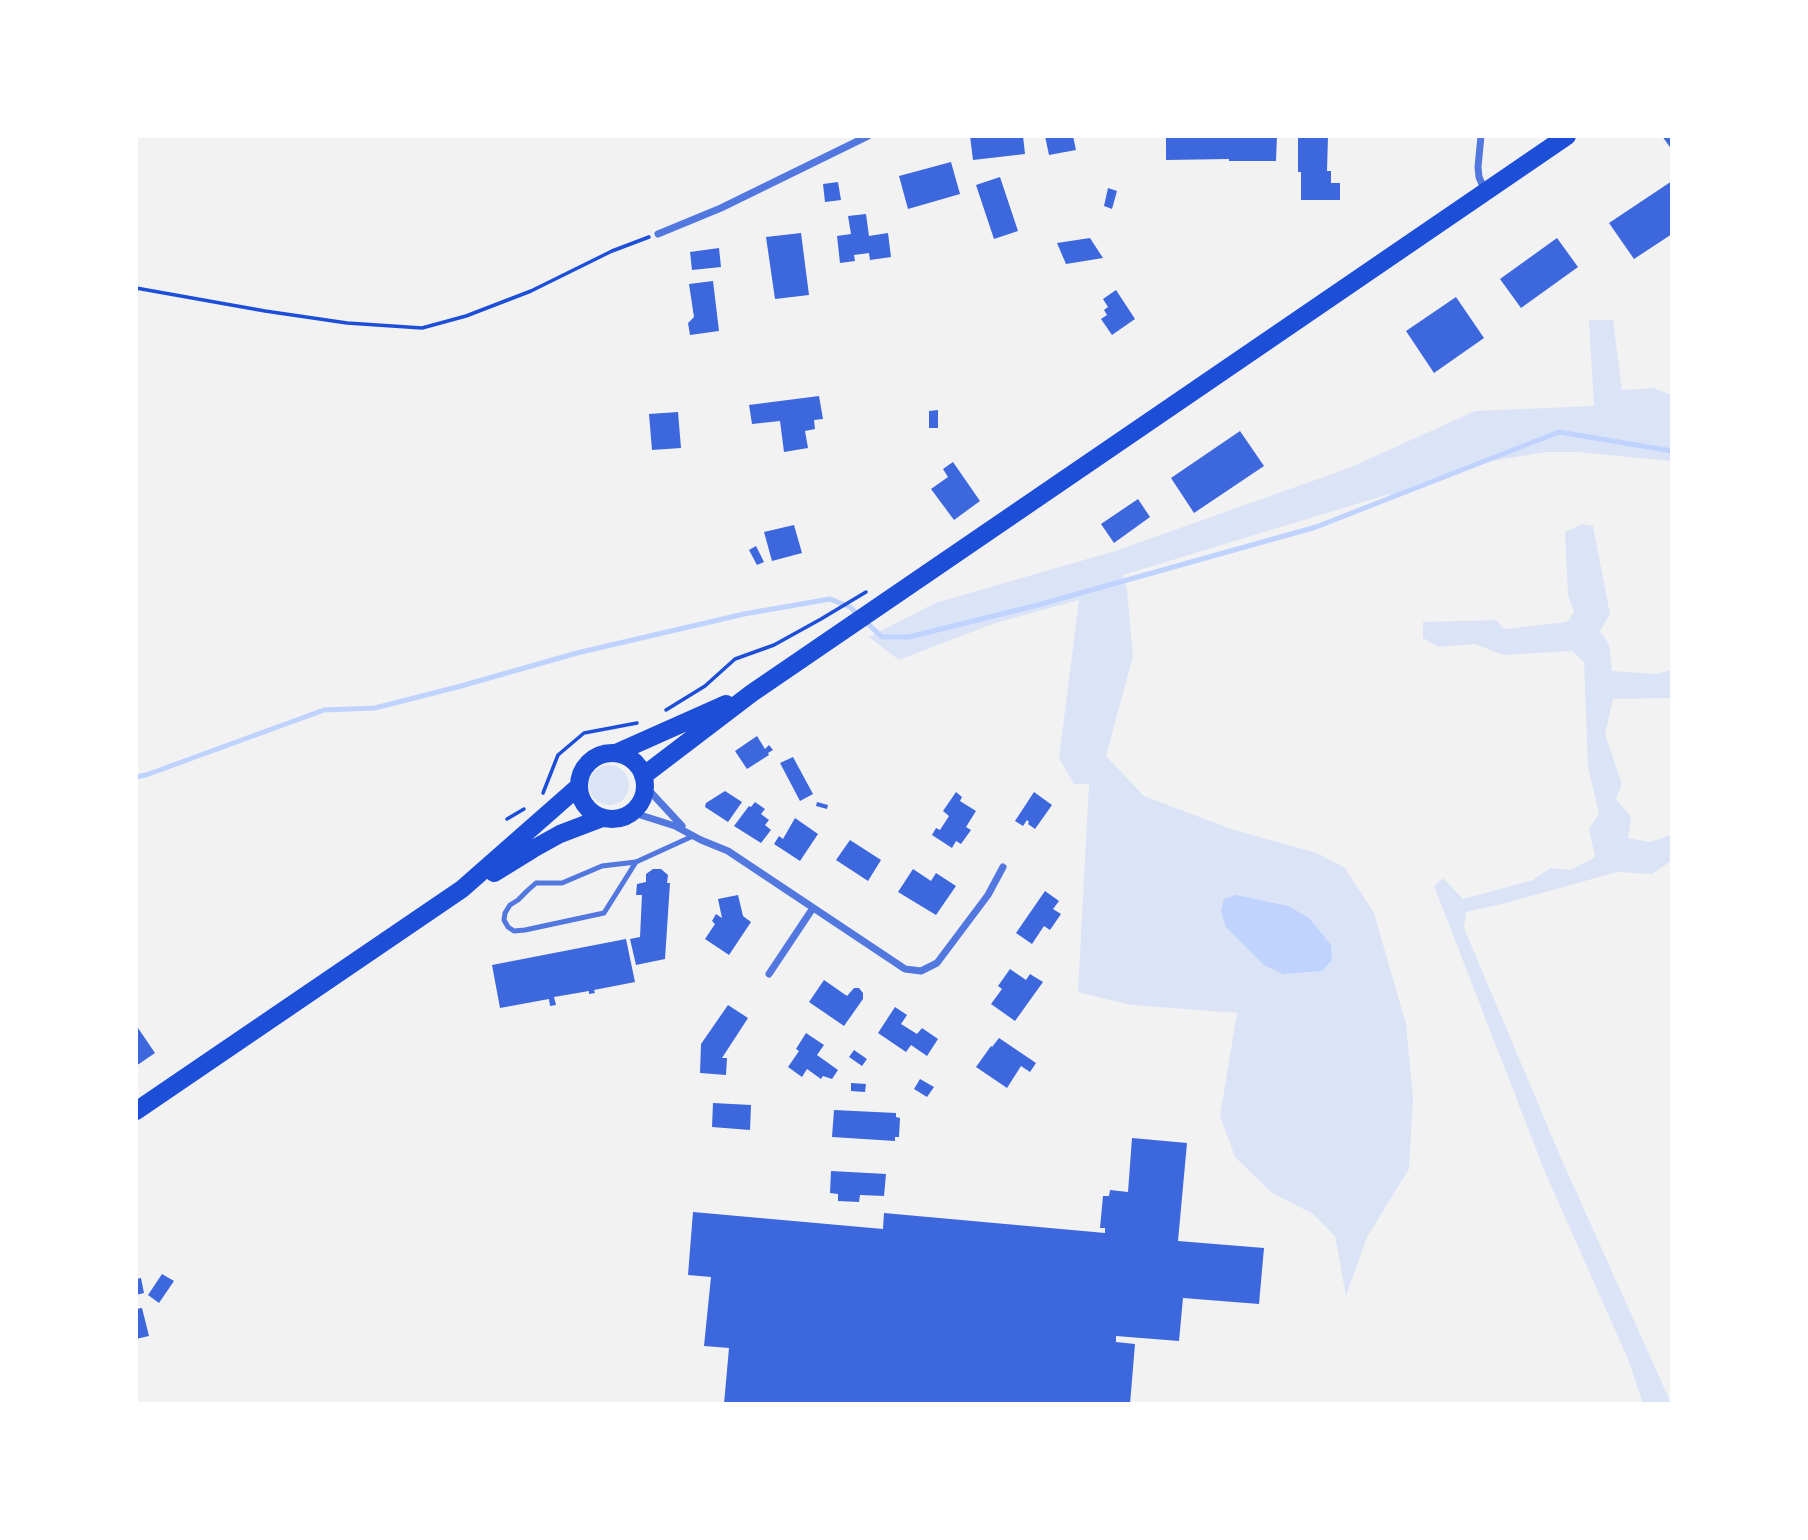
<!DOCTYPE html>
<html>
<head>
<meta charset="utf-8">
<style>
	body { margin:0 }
	#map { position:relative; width:1808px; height:1540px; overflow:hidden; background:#f2f2f2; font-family:"Fira Sans",sans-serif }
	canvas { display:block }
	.frame { position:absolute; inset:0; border:138px solid #fff; pointer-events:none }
</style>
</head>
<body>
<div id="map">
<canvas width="1808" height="1540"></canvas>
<div class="frame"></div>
</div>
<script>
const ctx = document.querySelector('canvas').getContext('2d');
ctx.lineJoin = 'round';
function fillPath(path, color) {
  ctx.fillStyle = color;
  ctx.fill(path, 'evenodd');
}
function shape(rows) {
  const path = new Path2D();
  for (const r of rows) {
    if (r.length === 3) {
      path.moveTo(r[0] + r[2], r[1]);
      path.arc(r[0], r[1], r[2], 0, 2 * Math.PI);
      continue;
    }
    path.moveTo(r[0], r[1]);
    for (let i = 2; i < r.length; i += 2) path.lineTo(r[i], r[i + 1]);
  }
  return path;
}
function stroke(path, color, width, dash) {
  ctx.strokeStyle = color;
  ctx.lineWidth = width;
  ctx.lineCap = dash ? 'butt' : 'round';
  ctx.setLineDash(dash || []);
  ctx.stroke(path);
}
const green = shape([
	[1589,320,1613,320,1622,390,1654,388,1671,395,1671,461,1577,452,1546,452,1485,462,1421,483,1395,495,1386,495,1123,575,1127,590,1133,656,1106,756,1144,796,1234,830,1317,853,1345,868,1374,913,1406,1024,1413,1097,1409,1169,1367,1237,1346,1296,1335,1236,1313,1214,1272,1193,1235,1157,1220,1116,1237,1013,1131,1005,1078,992,1089,784,1074,784,1059,758,1079,600,995,623,899,660,869,637,935,603,1115,551,1349,468,1475,411,1594,406],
	[1582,524,1593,526,1610,614,1600,631,1609,644,1612,671,1656,674,1671,670,1671,698,1613,699,1605,734,1622,784,1616,799,1631,817,1628,838,1650,842,1671,835,1671,861,1652,874,1617,872,1506,903,1466,912,1464,928,1561,1158,1671,1403,1643,1403,1628,1359,1545,1172,1434,886,1443,878,1463,899,1533,880,1550,868,1570,870,1595,857,1589,829,1599,814,1588,767,1584,662,1572,651,1503,655,1475,644,1438,647,1423,638,1423,622,1496,620,1504,629,1567,622,1574,612,1568,595,1565,532],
	[609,785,20]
]);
const water = shape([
	[1236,895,1288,906,1309,918,1331,945,1332,960,1322,971,1283,974,1264,965,1226,927,1221,911,1224,899]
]);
const stream = shape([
	[136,777,146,775,324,710,375,708,461,686,577,653,744,614,830,599,850,607,882,637,909,637,1038,605,1316,527,1559,432,1672,451]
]);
const building = shape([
	[970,136,1023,136,1025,154,973,160],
	[1045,136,1073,136,1076,150,1049,155],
	[1166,136,1277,136,1276,161,1229,161,1229,159,1166,160],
	[1298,136,1328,136,1327,171,1331,171,1331,183,1340,183,1340,200,1301,200,1301,172,1298,172],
	[1662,136,1672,136,1672,150],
	[951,162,960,194,908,209,899,176],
	[1000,177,1018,231,994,239,976,185],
	[1672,181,1672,234,1634,259,1609,223],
	[838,182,841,200,825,202,823,184],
	[1108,188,1117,191,1112,209,1104,206],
	[866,214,869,236,888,233,891,257,870,260,869,253,854,255,855,261,840,263,837,236,851,234,848,216],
	[801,233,809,295,775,299,766,237],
	[1090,238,1103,258,1066,264,1057,243],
	[1557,238,1578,267,1521,308,1500,279],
	[719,248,721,267,692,270,690,252],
	[713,281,719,331,690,335,688,323,694,317,689,284],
	[1116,290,1135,319,1112,335,1101,319,1107,315,1104,310,1108,307,1103,299],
	[1456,297,1484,338,1434,373,1406,331],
	[819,396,823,419,814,420,815,429,805,431,808,448,784,452,780,421,752,424,749,405],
	[938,410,938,428,929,428,929,411],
	[678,412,681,448,652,450,649,414],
	[1240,431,1264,466,1194,513,1171,478],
	[953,462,980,501,954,520,931,489,948,477,943,469],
	[1138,499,1150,517,1114,543,1101,524],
	[794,525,802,553,772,561,764,532],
	[756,546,764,562,757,565,749,550],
	[757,736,765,749,769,745,773,750,768,753,769,755,747,769,735,751],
	[793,757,813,794,800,801,780,763],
	[725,791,742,802,728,822,705,807,706,803],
	[956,792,962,797,960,801,976,811,966,827,971,830,961,844,956,841,952,848,932,835,936,828,940,830,949,816,943,811],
	[1034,792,1052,805,1035,829,1028,824,1029,822,1027,820,1023,826,1015,821],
	[755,802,765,809,761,814,769,820,765,825,771,830,761,843,734,826,749,806,751,807],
	[817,802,828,805,827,809,816,806],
	[795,818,818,834,800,861,774,844,779,836,783,839],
	[850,840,881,860,868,881,836,860],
	[653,869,661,869,668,875,667,883,670,883,665,959,636,965,630,939,640,937,642,895,636,895,637,884,646,882,646,874],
	[913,869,931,881,936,873,956,886,936,915,898,892],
	[1045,891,1059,901,1053,909,1061,914,1050,930,1044,926,1032,944,1016,933],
	[738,895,743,916,751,922,729,955,705,939,715,924,712,921,716,914,722,918,718,899],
	[626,939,635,982,594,990,595,993,589,994,589,991,554,997,556,1005,550,1006,549,999,500,1008,492,965],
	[1010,969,1026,980,1030,974,1043,982,1015,1021,991,1004,1002,989,998,986],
	[824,980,847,996,854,988,859,988,863,993,863,999,844,1026,809,1002],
	[728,1005,748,1018,722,1058,727,1058,726,1075,700,1073,701,1044],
	[895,1007,907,1015,901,1024,917,1034,922,1028,938,1039,927,1056,911,1045,906,1052,878,1033],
	[136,1025,155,1053,136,1066],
	[806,1033,824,1045,817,1055,838,1070,832,1079,823,1076,821,1079,807,1069,802,1077,788,1067,799,1051,796,1049],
	[999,1038,1036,1063,1030,1072,1021,1066,1007,1088,976,1067,991,1046,992,1047],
	[854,1050,867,1059,862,1066,849,1057],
	[920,1079,934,1087,927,1097,914,1089],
	[851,1083,866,1084,865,1092,851,1091],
	[713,1103,751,1105,750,1130,712,1127],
	[834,1110,896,1113,896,1117,900,1118,899,1137,895,1137,895,1141,832,1137],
	[1132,1138,1187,1143,1178,1241,1264,1248,1259,1304,1183,1298,1179,1341,1116,1336,1116,1342,1135,1344,1130,1404,724,1404,729,1348,704,1346,711,1277,688,1275,693,1212,883,1229,884,1213,1105,1233,1105,1228,1100,1228,1103,1196,1109,1196,1110,1190,1128,1192],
	[831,1171,886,1174,884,1196,860,1195,859,1202,838,1201,838,1194,830,1193],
	[162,1274,174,1281,159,1303,148,1295],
	[141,1278,144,1293,136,1295,136,1279],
	[142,1308,149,1336,136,1339,136,1309]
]);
const path = shape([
	[136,288,265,311,347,323,422,328,466,316,531,291,612,251,649,237],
	[666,710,705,686,735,659,774,645,821,619,866,592],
	[543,793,558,755,584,733,637,723],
	[507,819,524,809]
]);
const service = shape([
	[636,862,604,913,525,930,514,931,508,927,504,920,505,913,510,905,518,900,527,891,536,883,562,883,602,866,636,862,693,836]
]);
const minor = shape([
	[1481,136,1478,167,1479,177,1485,191],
	[658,234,721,208,868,136],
	[645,786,682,826],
	[631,812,675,826,701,840,728,851,905,969,921,971,937,963,988,895,1003,867],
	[769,974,813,908]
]);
const primary = shape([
	[612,786,33],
	[616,753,726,704],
	[643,776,752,693,1567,136],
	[494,873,533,849,560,834,602,818],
	[136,1111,462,889,578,787]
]);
fillPath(green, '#dbe4f7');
fillPath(water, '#bfd3fe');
stroke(stream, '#bfd3fe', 5);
fillPath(building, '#3d67dc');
stroke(path, '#1d4ed8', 3.5);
stroke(service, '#5277de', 5);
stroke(minor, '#5277de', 7);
stroke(primary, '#1d4ed8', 18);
</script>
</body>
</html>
